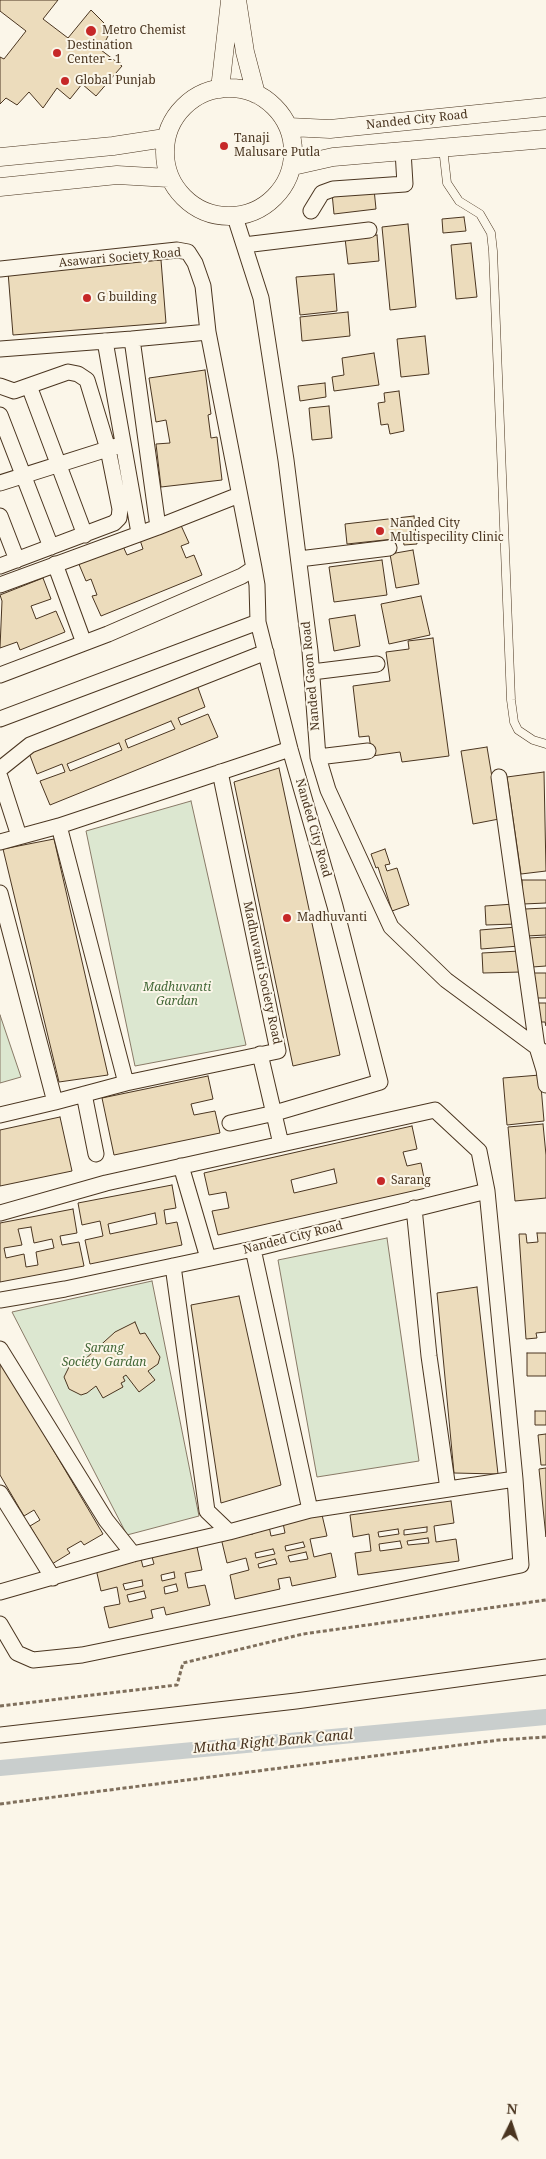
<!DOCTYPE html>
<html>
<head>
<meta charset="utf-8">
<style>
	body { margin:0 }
	#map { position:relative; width:546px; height:2159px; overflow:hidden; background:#fbf6e9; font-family:"Noto Serif",serif }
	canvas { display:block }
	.north { position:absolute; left:486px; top:2099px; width:50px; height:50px; -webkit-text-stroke:4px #fbf6e9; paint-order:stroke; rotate:4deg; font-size:14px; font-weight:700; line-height:20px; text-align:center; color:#4a3520 }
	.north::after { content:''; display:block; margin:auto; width:18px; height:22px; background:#4a3520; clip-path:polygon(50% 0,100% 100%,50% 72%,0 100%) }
</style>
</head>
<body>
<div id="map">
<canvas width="546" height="2159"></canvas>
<div class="north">N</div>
</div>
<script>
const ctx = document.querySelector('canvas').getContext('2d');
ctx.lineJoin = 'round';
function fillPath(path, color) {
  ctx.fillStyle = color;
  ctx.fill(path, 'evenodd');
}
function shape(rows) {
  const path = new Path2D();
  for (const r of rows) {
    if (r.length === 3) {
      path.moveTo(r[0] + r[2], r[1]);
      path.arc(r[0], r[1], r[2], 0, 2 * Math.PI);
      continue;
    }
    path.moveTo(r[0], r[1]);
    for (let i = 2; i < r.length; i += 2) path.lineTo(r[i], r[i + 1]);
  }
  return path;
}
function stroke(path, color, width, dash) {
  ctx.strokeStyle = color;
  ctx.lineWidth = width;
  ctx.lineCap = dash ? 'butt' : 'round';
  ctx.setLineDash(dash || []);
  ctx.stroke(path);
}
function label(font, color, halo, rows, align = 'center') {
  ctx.font = font + ' "Noto Serif",serif';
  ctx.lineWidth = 4;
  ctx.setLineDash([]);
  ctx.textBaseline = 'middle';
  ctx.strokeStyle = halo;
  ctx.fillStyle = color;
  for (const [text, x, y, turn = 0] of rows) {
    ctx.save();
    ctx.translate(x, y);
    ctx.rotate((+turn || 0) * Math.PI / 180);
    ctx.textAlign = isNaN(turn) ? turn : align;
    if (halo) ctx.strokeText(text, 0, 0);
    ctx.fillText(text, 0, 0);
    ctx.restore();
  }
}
const green = shape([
	[191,801,246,1045,135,1066,86,831,191,801],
	[0,1015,21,1077,0,1083,0,1015],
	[387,1238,419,1461,317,1477,278,1260,387,1238],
	[152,1281,199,1516,127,1535,12,1312,152,1281]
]);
const canal = shape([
	[0,1768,546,1717]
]);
const building = shape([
	[0,0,58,0,43,19,68,38,91,10,111,30,101,50,122,66,96,96,82,84,70,99,57,88,43,108,29,92,17,105,6,98,0,104,0,57,4,59,26,31,0,11,0,0],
	[374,189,376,209,334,214,332,193,374,189],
	[464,217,466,231,443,233,442,219,464,217],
	[408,224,416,307,390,310,382,227,408,224],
	[377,235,379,261,348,264,345,238,377,235],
	[471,243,477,297,456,299,451,245,471,243],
	[161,260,166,323,13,335,8,272,161,260],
	[334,274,337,311,300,315,296,277,334,274],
	[348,312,350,336,302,341,300,317,348,312],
	[425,336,429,374,401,377,397,339,425,336],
	[374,353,379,385,334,391,332,377,344,375,342,358,374,353],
	[205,370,211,414,208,415,211,438,217,437,222,480,161,487,156,444,170,443,166,420,156,422,149,378,205,370],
	[325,383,326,397,300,401,298,386,325,383],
	[399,391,404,431,390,434,388,424,381,425,378,403,385,402,384,393,399,391],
	[329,406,332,438,312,440,309,408,329,406],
	[414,516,417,544,404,545,403,538,347,544,345,524,414,516],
	[179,521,189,543,181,546,186,558,194,555,202,575,101,616,92,596,97,595,91,579,86,581,78,562,122,544,127,555,143,549,139,537,179,521],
	[413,550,419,584,396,588,390,554,413,550],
	[382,560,387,595,334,602,329,567,382,560],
	[43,578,51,599,31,606,36,619,56,611,65,632,20,650,17,642,0,648,2,601,0,595,43,578],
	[421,596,430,635,389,644,381,604,421,596],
	[355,615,360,646,334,651,329,619,355,615],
	[433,638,449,756,402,762,400,752,372,756,369,736,359,737,353,686,390,681,386,652,409,649,408,641,433,638],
	[197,685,205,707,178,718,181,725,208,714,218,737,50,805,40,781,65,772,62,764,37,774,29,753,197,685],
	[171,721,175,729,128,748,125,740,171,721],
	[119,743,122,750,70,771,67,764,119,743],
	[487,747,499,819,473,824,461,751,487,747],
	[279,768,340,1055,293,1066,234,782,279,768],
	[544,772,546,871,521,874,507,777,544,772],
	[54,839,108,1075,59,1082,3,849,54,839],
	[385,849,390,864,385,865,387,871,397,868,409,905,392,911,378,867,376,868,371,854,385,849],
	[522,880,546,880,546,903,523,904,522,880],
	[514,904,516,924,486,925,485,906,514,904],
	[546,908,546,935,526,936,525,909,546,908],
	[517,927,519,946,481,949,480,930,517,927],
	[546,937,546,966,532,967,529,938,546,937],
	[520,951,521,972,483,973,482,953,520,951],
	[533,973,546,973,546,998,533,998,533,973],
	[537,1003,546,1003,546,1026,545,1022,537,1022,537,1003],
	[540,1075,544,1121,507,1125,503,1078,540,1075],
	[208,1076,213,1099,191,1104,194,1115,215,1111,220,1133,114,1155,102,1098,208,1076],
	[60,1117,72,1171,0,1186,0,1130,60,1117],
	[543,1124,546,1155,546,1198,515,1201,508,1127,543,1124],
	[412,1126,417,1149,403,1152,407,1166,421,1163,426,1188,218,1235,212,1211,229,1208,226,1192,209,1195,204,1173,412,1126],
	[334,1169,337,1183,294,1193,291,1180,334,1169],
	[172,1185,176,1208,164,1210,166,1224,177,1222,182,1245,90,1264,85,1240,103,1236,100,1221,82,1225,78,1203,172,1185],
	[155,1213,157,1224,110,1234,108,1224,155,1213],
	[73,1209,77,1233,60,1236,62,1245,79,1242,84,1266,0,1282,0,1223,73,1209],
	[31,1227,34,1243,52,1239,54,1248,36,1252,38,1265,26,1267,24,1254,6,1258,4,1248,22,1245,18,1229,31,1227],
	[537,1233,546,1233,546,1332,536,1333,537,1338,526,1339,519,1234,526,1234,527,1243,538,1242,537,1233],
	[477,1287,498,1474,454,1473,437,1293,477,1287],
	[239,1296,281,1485,221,1503,191,1305,239,1296],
	[135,1322,140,1334,145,1333,160,1357,158,1364,148,1371,155,1380,139,1392,126,1375,123,1377,125,1381,121,1383,123,1387,103,1398,96,1386,87,1393,81,1395,69,1389,64,1377,70,1365,75,1362,83,1361,115,1332,135,1322],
	[527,1353,546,1353,546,1376,527,1376,527,1353],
	[0,1360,103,1534,84,1545,81,1541,67,1549,70,1553,52,1564,30,1526,40,1520,34,1510,24,1516,0,1475,0,1360],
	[535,1411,546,1411,546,1425,535,1425,535,1411],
	[546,1434,546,1465,541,1465,538,1435,546,1434],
	[546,1468,546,1537,539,1469,546,1468],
	[451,1501,454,1523,434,1526,436,1542,456,1539,459,1561,358,1575,355,1553,371,1551,369,1534,353,1537,350,1515,451,1501],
	[427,1527,427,1532,404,1535,404,1530,427,1527],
	[398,1529,399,1534,379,1537,378,1532,398,1529],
	[428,1538,429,1543,408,1545,407,1541,428,1538],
	[400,1541,402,1548,380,1551,379,1544,400,1541],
	[322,1515,327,1536,310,1539,314,1557,331,1553,336,1577,292,1586,290,1577,278,1579,280,1589,235,1599,230,1575,249,1570,246,1558,227,1563,221,1538,253,1534,252,1531,269,1526,271,1536,285,1533,283,1523,322,1515],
	[303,1542,305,1547,286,1551,285,1546,303,1542],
	[273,1549,275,1554,256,1558,255,1553,273,1549],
	[306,1552,308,1559,290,1562,288,1556,306,1552],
	[275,1559,277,1564,259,1568,258,1564,275,1559],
	[197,1547,202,1570,185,1573,188,1588,205,1585,210,1605,166,1615,164,1607,151,1610,153,1618,109,1628,104,1607,120,1604,117,1587,101,1591,96,1569,141,1559,143,1567,154,1564,152,1557,197,1547],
	[174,1572,175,1578,162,1581,161,1575,174,1572],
	[142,1580,143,1586,125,1590,123,1584,142,1580],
	[176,1584,178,1591,165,1594,164,1587,176,1584],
	[144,1591,146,1598,129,1602,127,1595,144,1591]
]);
const path = shape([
	[0,1706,177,1685,183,1663,303,1634,546,1600],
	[0,1804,499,1740,546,1737]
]);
const service = shape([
	[443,148,447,183,459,201,480,214,491,233,493,251,511,700,514,722,518,730,533,740,546,744]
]);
const minor = shape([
	[311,211,322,193,333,189,405,184,403,151],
	[235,217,261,298,286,460,310,651,318,757,328,790,391,927,446,980,546,1054],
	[244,245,369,230],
	[0,269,177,250,188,252,195,263,203,286,208,332,132,339],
	[105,341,139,533],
	[0,349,132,339,158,527,0,585],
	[0,386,14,391,68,372,78,374,87,380,108,449,120,509,119,518,114,523,0,566],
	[29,386,85,535],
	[0,415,51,547],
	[0,483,117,446],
	[0,516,17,560],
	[158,527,239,495],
	[299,559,389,548],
	[55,564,84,643],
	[312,672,377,664],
	[0,675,108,634,242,576,254,568,208,332],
	[0,719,258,622],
	[318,757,368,751],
	[0,769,30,745,266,652],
	[0,777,19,836],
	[499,777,537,1047,544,1070,546,1085],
	[59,826,290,749],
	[0,842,59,826,126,1083,55,1102,0,893],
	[260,1054,281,1144],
	[126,1083,278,1051,220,772],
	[84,1094,96,1154],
	[0,1115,55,1102],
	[230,1123,275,1113,380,1082,335,906,290,749,258,622,257,585,254,568],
	[181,1166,208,1258],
	[414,1208,429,1356,448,1489],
	[0,1213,106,1183,435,1110,479,1151,487,1191,253,1249,65,1289,0,1300],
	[253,1249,310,1510],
	[173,1266,207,1511,229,1532],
	[0,1349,106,1520,133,1554],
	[0,1493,53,1578],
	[0,1592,133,1554,229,1532,310,1510,515,1479],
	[0,1624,17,1653,33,1660,82,1655,521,1565,515,1479,487,1191],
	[0,1735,296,1701,546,1667]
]);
const tertiary = shape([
	[237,0,245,52,256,94],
	[229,152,64],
	[220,89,230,1],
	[289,127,330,129,546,107],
	[0,157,113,146,165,138],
	[293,166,333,157,546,139],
	[0,187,117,175,169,178]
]);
const markers = [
	[91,31,6,"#c62828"],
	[57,53,5,"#c62828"],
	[65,81,5,"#c62828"],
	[224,146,5,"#c62828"],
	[87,298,5,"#c62828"],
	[380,531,5,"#c62828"],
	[287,918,5,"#c62828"],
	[381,1181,5,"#c62828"]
];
const poiNames = [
	["Metro Chemist",102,31],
	["Destination",67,46],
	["Center - 1",67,60],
	["Global Punjab",75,81],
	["Tanaji",234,139],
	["Malusare Putla",234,153],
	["G building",97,298],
	["Nanded City",390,524],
	["Multispecility Clinic",390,538],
	["Madhuvanti",297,918],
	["Sarang",391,1181]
];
const streetNames = [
	["Nanded City Road",417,120,-6],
	["Asawari Society Road",120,258,-5],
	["Nanded Gaon Road",311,676,-95],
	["Nanded City Road",313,828,74],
	["Madhuvanti Society Road",262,973,78],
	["Nanded City Road",293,1238,-14]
];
const parkNames = [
	["Madhuvanti",177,988],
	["Gardan",177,1002],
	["Sarang",104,1349],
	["Society Gardan",104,1363]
];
const waterNames = [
	["Mutha Right Bank Canal",273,1742,-5]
];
fillPath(green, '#dce7d0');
stroke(green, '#887966', 1);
stroke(canal, '#c9cecd', 16);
fillPath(building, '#ecdcbc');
stroke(building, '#4a3520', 1);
stroke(service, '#4a3520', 9);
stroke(minor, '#4a3520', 17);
stroke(tertiary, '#4a3520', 19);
stroke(path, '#7f6f5c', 3, [4, 2.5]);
stroke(service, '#fbf6e9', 8);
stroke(minor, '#fbf6e9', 15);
stroke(tertiary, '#fbf6e9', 18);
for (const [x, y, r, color] of markers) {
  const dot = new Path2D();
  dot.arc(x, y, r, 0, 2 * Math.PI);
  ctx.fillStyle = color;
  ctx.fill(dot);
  stroke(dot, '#fbf6e9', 2);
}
label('12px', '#4a3520', '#fbf6e9', poiNames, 'left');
label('12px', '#4a3520', '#fbf6e9', streetNames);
label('italic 12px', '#436837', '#fbf6e9', parkNames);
label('italic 14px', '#4a3520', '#fbf6e9', waterNames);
</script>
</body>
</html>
